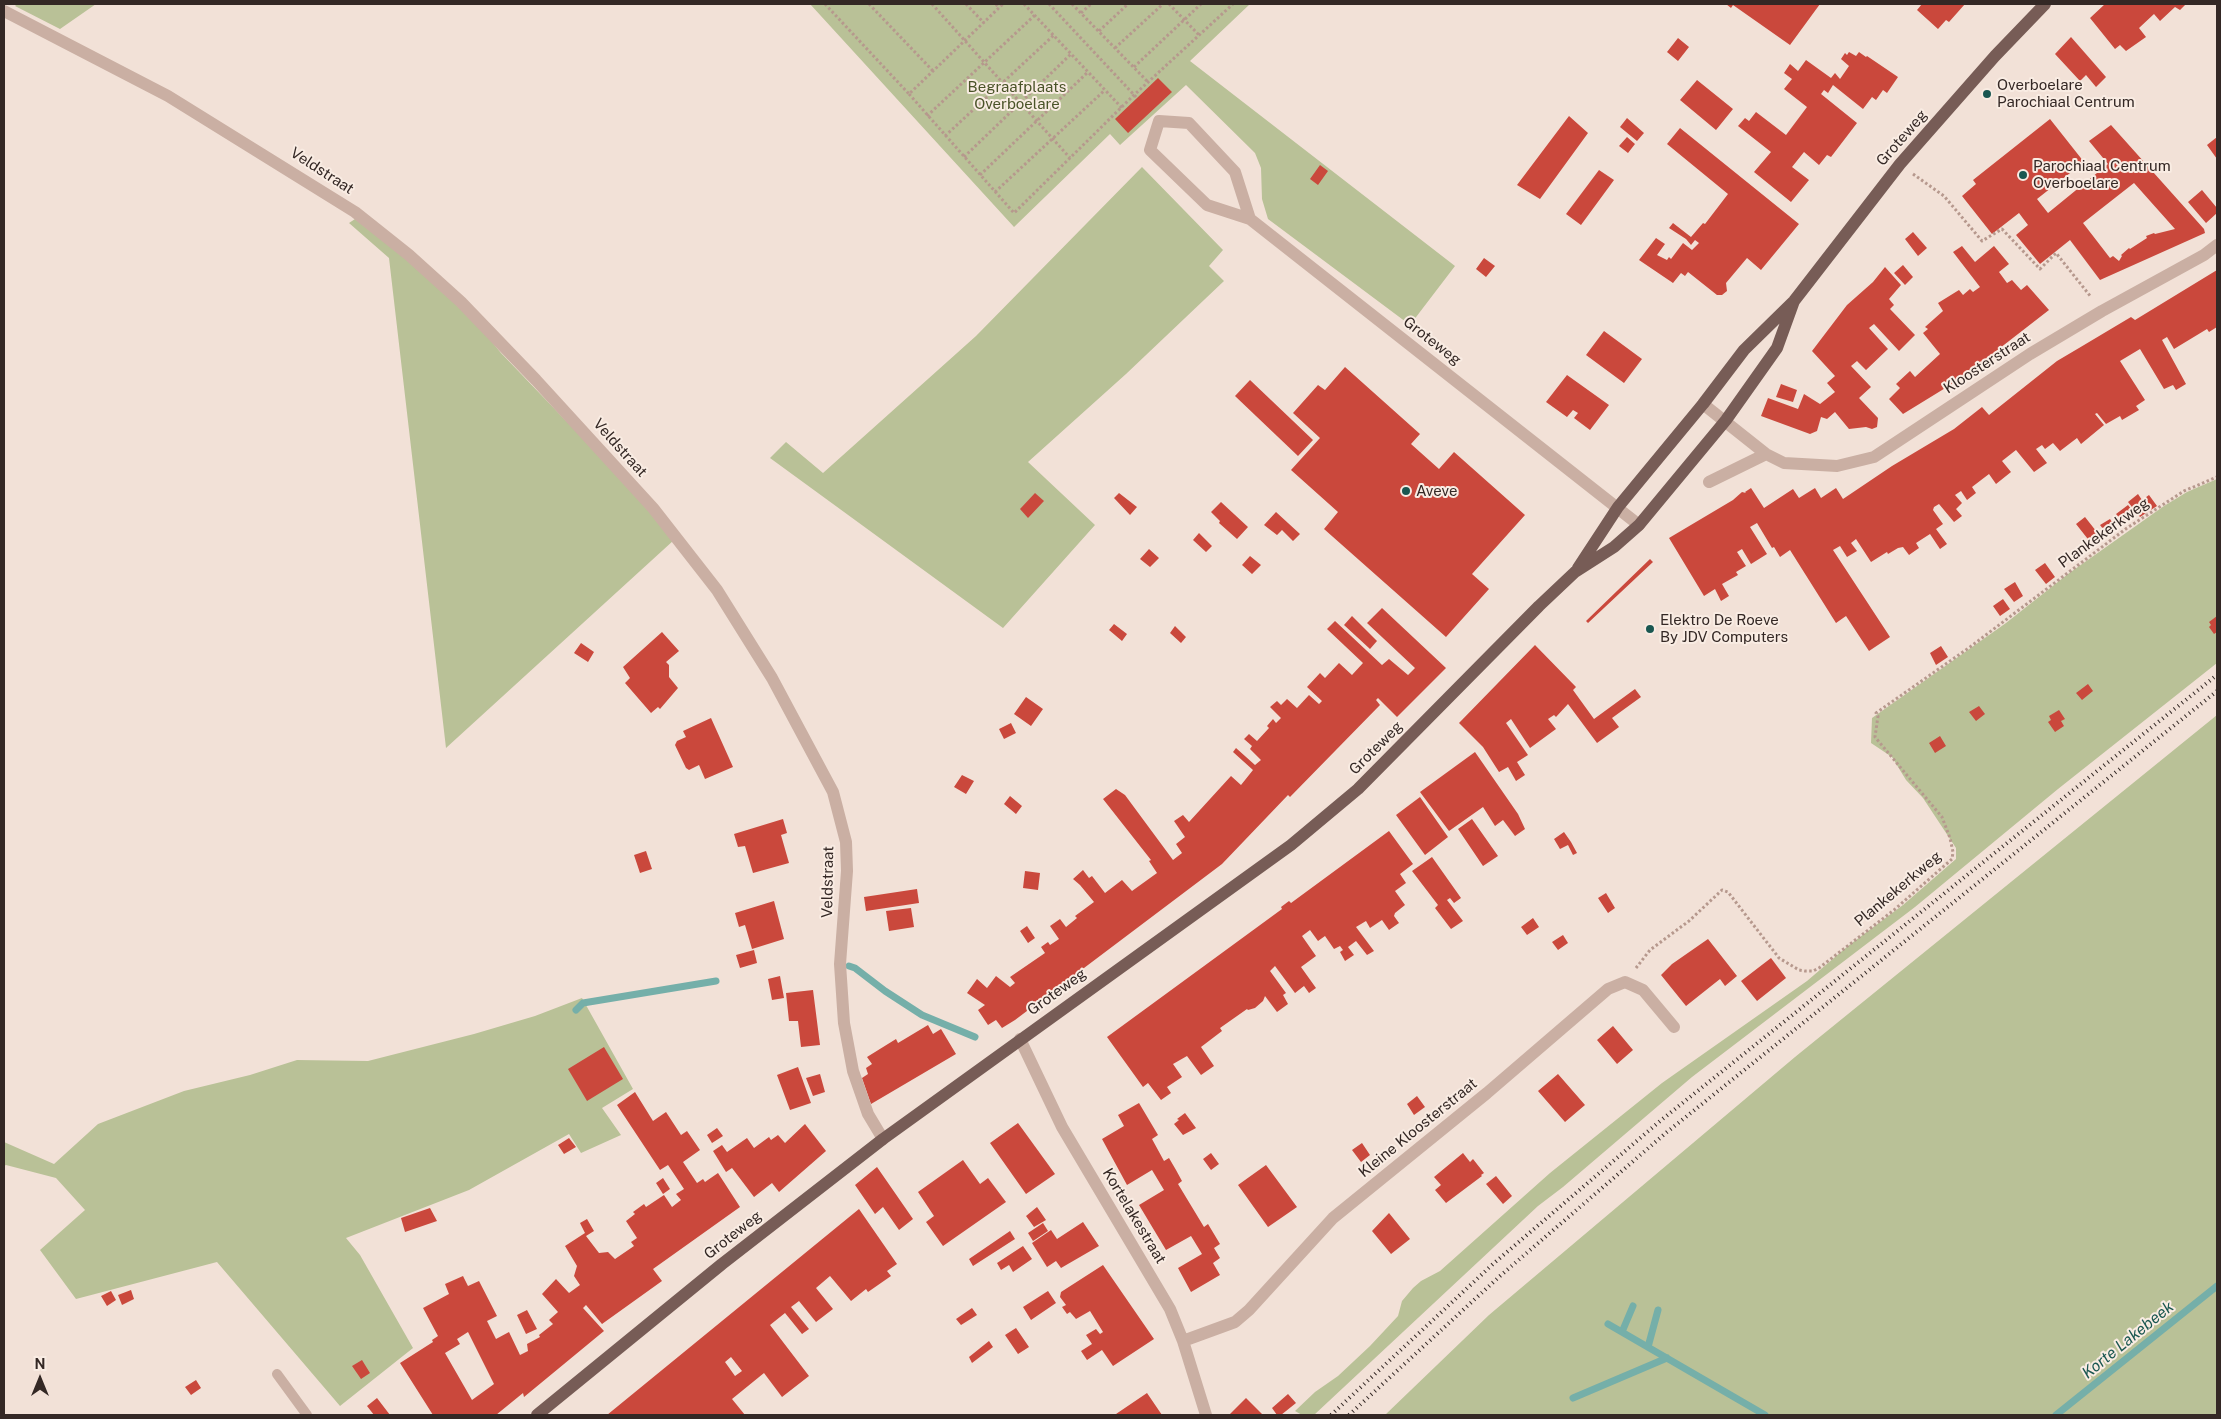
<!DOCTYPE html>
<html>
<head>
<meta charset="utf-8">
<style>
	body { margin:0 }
	#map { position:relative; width:2221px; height:1419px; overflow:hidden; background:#f2e1d7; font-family:"Public Sans",sans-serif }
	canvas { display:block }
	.frame { position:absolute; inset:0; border:5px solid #342825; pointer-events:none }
	.north { position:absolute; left:15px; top:1354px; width:50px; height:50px; -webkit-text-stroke:4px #f9ece3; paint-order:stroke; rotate:0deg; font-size:14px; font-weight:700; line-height:20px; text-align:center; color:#342825 }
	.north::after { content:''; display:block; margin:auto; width:18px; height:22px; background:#342825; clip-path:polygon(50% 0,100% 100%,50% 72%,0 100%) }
</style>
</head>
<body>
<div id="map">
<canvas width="2221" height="1419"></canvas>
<div class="frame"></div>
<div class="north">N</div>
</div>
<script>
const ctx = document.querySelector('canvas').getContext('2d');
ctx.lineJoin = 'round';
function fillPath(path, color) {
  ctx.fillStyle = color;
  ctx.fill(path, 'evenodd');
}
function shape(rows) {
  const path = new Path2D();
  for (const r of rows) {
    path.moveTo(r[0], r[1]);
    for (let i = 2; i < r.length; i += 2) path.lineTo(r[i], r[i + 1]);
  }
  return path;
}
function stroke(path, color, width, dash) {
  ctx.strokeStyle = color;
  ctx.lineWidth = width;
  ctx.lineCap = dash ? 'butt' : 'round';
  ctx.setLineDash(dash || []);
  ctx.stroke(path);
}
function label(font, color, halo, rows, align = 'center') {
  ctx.font = font + ' "Public Sans",sans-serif';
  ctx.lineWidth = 4;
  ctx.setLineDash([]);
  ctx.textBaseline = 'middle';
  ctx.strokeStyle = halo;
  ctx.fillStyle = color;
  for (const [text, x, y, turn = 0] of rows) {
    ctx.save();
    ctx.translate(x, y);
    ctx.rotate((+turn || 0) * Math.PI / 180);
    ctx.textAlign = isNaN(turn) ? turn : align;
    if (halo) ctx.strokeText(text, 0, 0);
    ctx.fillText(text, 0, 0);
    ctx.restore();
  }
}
const green = shape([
	[17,4,96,4,60,29,15,6],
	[810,4,1250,4,1190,61,1455,266,1410,325,1268,219,1262,199,1261,168,1255,153,1186,85,1120,145,1110,134,1014,227],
	[1142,167,1223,250,1209,266,1224,281,1126,374,1028,462,1095,525,1003,628,770,458,786,442,823,473,976,336],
	[358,217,466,310,501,353,617,474,674,540,446,748,389,258,349,223],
	[2217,479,2217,663,2058,789,1915,907,1692,1077,1563,1187,1538,1206,1314,1415,1302,1415,1295,1411,1315,1392,1338,1376,1370,1346,1398,1316,1402,1301,1413,1288,1421,1281,1440,1271,1550,1173,1662,1083,1807,981,1848,946,1903,905,1956,859,1956,848,1923,798,1906,780,1892,757,1871,743,1872,718,2006,623,2068,574,2164,506,2187,492],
	[2217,715,2217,1415,1385,1415,1489,1315,1795,1057],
	[582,998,633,1089,602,1108,621,1135,581,1153,569,1134,469,1190,346,1238,360,1255,413,1348,340,1406,217,1262,76,1299,40,1250,85,1210,56,1178,6,1165,4,1166,4,1142,54,1164,98,1124,184,1091,250,1075,297,1060,368,1061,474,1034,535,1016]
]);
const stream = shape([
	[849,966,855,968,885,991,922,1015,975,1037],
	[576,1010,583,1003,716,981],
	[1608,1324,1765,1415],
	[1622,1332,1633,1306],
	[1648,1347,1658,1310],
	[1573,1398,1667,1358],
	[2056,1415,2217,1286]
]);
const building = shape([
	[1726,4,1820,4,1790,45,1733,5,1731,8],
	[1922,4,1965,4,1949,22,1946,20,1938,29,1917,10],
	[2105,4,2186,4,2180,10,2175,7,2160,21,2154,14,2139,28,2146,37,2126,51,2120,45,2115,49,2090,18],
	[2071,37,2106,77,2096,87,2086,75,2080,81,2055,54],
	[1678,38,1689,47,1678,61,1667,52],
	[1849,52,1856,56,1859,52,1866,57,1867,56,1898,77,1887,93,1883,90,1876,100,1872,97,1863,109,1833,85,1828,93,1824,90,1821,94,1857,123,1831,157,1827,155,1819,165,1804,152,1792,167,1809,180,1791,202,1754,172,1771,152,1738,126,1745,118,1749,121,1756,112,1786,135,1807,107,1784,89,1792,79,1784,73,1790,64,1798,71,1806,60,1831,78,1835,73,1840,79,1849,66,1841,59,1845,53,1847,55],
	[1158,78,1172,92,1128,133,1115,119],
	[1697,80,1733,109,1716,130,1680,100],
	[1569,116,1588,133,1540,199,1517,185],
	[1627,118,1644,133,1637,141,1620,127],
	[2050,119,2084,162,2037,199,2048,213,2108,164,2089,141,2111,125,2204,229,2205,233,2100,280,2070,240,2040,264,2016,235,2028,225,2019,213,1992,234,1962,196,1976,184,1973,180],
	[2134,183,2175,229,2155,234,2154,233,2146,236,2147,238,2130,249,2129,248,2121,255,2122,256,2119,261,2113,256,2110,258,2083,223],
	[1680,128,1799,224,1761,270,1747,258,1726,283,1727,291,1722,295,1717,295,1688,272,1685,276,1681,273,1673,283,1639,260,1656,238,1665,244,1657,255,1667,260,1669,257,1671,259,1683,243,1692,250,1699,243,1695,240,1691,245,1686,239,1669,228,1673,223,1691,237,1703,223,1705,224,1728,194,1667,144],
	[1627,137,1635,144,1628,153,1619,146],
	[2217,137,2217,159,2207,145],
	[1320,165,1328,171,1318,185,1310,179],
	[1599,170,1614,180,1581,225,1566,214],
	[2202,190,2217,208,2217,213,2206,223,2188,202],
	[1913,232,1927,248,1918,256,1905,239],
	[1962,246,1975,262,1994,246,2009,264,1999,272,2007,283,2012,280,2021,290,2027,285,2049,310,1960,379,1903,414,1889,399,1900,388,1896,384,1910,371,1915,377,1940,354,1923,333,1928,329,1925,327,1943,311,1938,303,1959,290,1963,295,1970,289,1973,292,1980,287,1953,252],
	[1484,258,1495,266,1486,277,1476,269],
	[1903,265,1913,277,1905,285,1894,273],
	[1885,267,1901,285,1889,299,1894,305,1890,309,1915,335,1899,351,1874,324,1869,328,1888,349,1866,370,1857,361,1851,366,1871,387,1859,398,1878,418,1877,427,1872,429,1866,427,1849,429,1835,412,1827,419,1821,417,1817,431,1810,434,1761,416,1768,398,1798,409,1804,394,1820,404,1835,392,1827,383,1835,376,1812,351,1847,305,1873,282],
	[2217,270,2217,327,2209,332,2207,329,2174,349,2167,337,2162,340,2186,384,2176,390,2173,385,2164,389,2140,349,2120,361,2145,400,2136,406,2139,410,2122,420,2120,416,2106,424,2097,413,2095,414,2104,425,2081,444,2077,438,2060,451,2053,443,2045,449,2042,445,2036,449,2047,463,2034,472,2016,450,2002,461,2011,472,1996,484,1989,474,1972,487,1976,493,1967,500,1961,491,1955,495,1962,503,1956,509,1962,516,1954,522,1939,504,1934,507,1933,510,1943,524,1936,529,1947,544,1940,549,1930,534,1916,543,1919,548,1909,555,1903,547,1898,548,1888,554,1887,552,1871,562,1856,539,1851,543,1857,551,1847,557,1840,546,1833,550,1890,637,1869,651,1846,616,1836,623,1790,550,1780,557,1774,547,1772,548,1757,523,1750,527,1767,554,1751,564,1742,549,1737,552,1746,566,1736,572,1738,575,1722,584,1729,596,1721,601,1715,589,1704,596,1669,538,1733,500,1742,492,1746,493,1745,492,1751,488,1764,508,1793,489,1799,498,1815,488,1821,498,1836,488,1843,499,1892,466,1954,429,1982,407,1989,415,2057,361,2079,348,2131,317,2135,320],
	[1604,331,1642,359,1624,383,1586,355],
	[1345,367,1420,434,1411,444,1439,469,1454,452,1525,515,1472,574,1489,589,1446,637,1324,529,1338,512,1291,470,1320,438,1293,413,1318,385,1325,390],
	[1567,375,1609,405,1590,430,1574,418,1578,413,1573,410,1567,417,1546,402],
	[1250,380,1313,440,1298,456,1235,396],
	[1781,384,1797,390,1793,402,1776,397],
	[1035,493,1044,501,1028,518,1020,509],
	[1119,493,1137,507,1130,515,1114,498],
	[2138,494,2142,500,2149,495,2157,506,2140,517,2128,502],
	[1221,502,1248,527,1237,539,1219,523,1220,521,1211,512],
	[2128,505,2135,514,2124,523,2116,514],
	[1276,512,1300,534,1293,541,1282,530,1277,535,1264,525],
	[2085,517,2100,536,2091,543,2076,524],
	[2110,519,2116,528,2107,534,2100,525],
	[1199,533,1212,546,1206,552,1193,540],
	[1149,549,1159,558,1150,567,1140,559],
	[1250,556,1261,565,1252,574,1242,565],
	[1650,559,1653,562,1588,623,1586,621],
	[2045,563,2055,577,2046,584,2035,570],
	[2015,582,2023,596,2014,602,2004,589],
	[2003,599,2010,609,2000,616,1993,606],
	[1382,608,1446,668,1397,717,1378,698,1376,700,1380,705,1290,797,1288,795,1222,864,1015,1020,1002,1028,996,1020,988,1025,978,1010,985,1005,967,993,977,979,987,988,996,976,1010,987,1015,983,1010,977,1045,953,1041,947,1048,942,1050,945,1059,939,1050,926,1060,919,1066,927,1077,918,1075,916,1094,902,1080,885,1073,879,1083,870,1089,878,1092,876,1105,893,1122,880,1132,891,1157,873,1149,861,1151,860,1103,799,1116,789,1125,795,1173,860,1182,853,1176,844,1185,837,1174,821,1183,815,1189,822,1231,776,1241,785,1253,770,1233,752,1236,748,1255,765,1261,760,1250,749,1252,746,1244,739,1249,734,1257,741,1269,728,1267,726,1273,719,1276,723,1281,718,1270,707,1277,701,1281,705,1287,699,1297,708,1309,695,1319,704,1322,701,1307,687,1320,673,1325,678,1339,663,1352,675,1363,663,1327,629,1335,621,1382,665,1389,659,1408,675,1415,668,1367,623],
	[1352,616,1377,641,1370,649,1344,625],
	[2217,616,2217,632,2214,634,2209,627,2211,625,2209,622],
	[1114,624,1127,634,1122,641,1109,630],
	[1175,626,1186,637,1181,643,1170,633],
	[662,632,679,651,666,662,669,665,669,677,678,688,660,709,658,707,651,713,625,683,630,678,623,667],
	[581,643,594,652,588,662,574,653],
	[1535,645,1576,687,1573,690,1594,719,1635,689,1641,697,1612,718,1619,727,1597,743,1568,704,1556,717,1554,715,1548,719,1556,729,1530,748,1511,719,1506,723,1528,755,1517,762,1525,775,1516,781,1508,767,1499,772,1483,747,1459,723],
	[1941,646,1948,657,1936,665,1930,653],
	[2088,684,2093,691,2082,700,2076,693],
	[1026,697,1043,709,1031,726,1014,714],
	[1979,706,1985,714,1976,721,1969,712],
	[2059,710,2065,719,2061,721,2064,726,2055,732,2048,722,2051,720,2049,716],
	[711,718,733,767,705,779,699,765,689,770,686,768,675,745,677,741,686,737,683,731],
	[1011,723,1016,733,1004,739,999,729],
	[1940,736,1946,746,1935,753,1929,743],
	[1475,752,1518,814,1525,829,1515,836,1503,820,1495,826,1483,807,1449,831,1420,792],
	[962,775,974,781,966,794,954,787],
	[1010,796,1022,806,1016,814,1004,804],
	[1420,797,1448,837,1425,855,1396,815],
	[783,819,787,833,781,835,789,863,753,873,745,846,738,847,734,834],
	[1472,819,1498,856,1483,866,1458,829],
	[1389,831,1413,864,1400,874,1406,883,1395,891,1405,905,1395,913,1394,916,1399,923,1389,930,1382,920,1370,928,1366,921,1356,927,1374,951,1367,955,1356,941,1348,947,1354,955,1345,961,1340,952,1343,950,1340,946,1334,949,1325,936,1318,941,1310,930,1302,936,1316,956,1301,967,1316,988,1309,993,1304,986,1295,993,1275,966,1270,971,1286,993,1283,995,1288,1004,1277,1012,1265,996,1263,1001,1255,1008,1248,1010,1247,1009,1220,1028,1222,1031,1201,1047,1214,1066,1201,1075,1187,1056,1173,1064,1182,1077,1167,1087,1171,1093,1161,1100,1148,1083,1143,1087,1107,1037,1282,909,1281,907,1289,901,1291,903],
	[1564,832,1571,842,1577,853,1573,855,1568,845,1560,849,1554,839],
	[646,851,652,869,640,873,634,855],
	[1432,857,1461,898,1454,903,1450,898,1447,900,1463,921,1451,929,1435,908,1438,905,1412,871],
	[1025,871,1040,873,1038,890,1023,888],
	[917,889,919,903,866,911,864,897],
	[1606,893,1615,908,1608,913,1598,898],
	[774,901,784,939,752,949,745,925,739,927,735,913],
	[911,908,914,927,889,931,886,911],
	[1533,918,1539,927,1527,935,1521,927],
	[1027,926,1035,938,1028,943,1020,931],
	[1563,935,1568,943,1558,950,1552,942],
	[1708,939,1737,976,1725,986,1720,979,1686,1006,1661,975,1672,964],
	[754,950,757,963,740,968,736,955],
	[1771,958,1786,978,1757,1001,1741,981],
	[780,976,784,998,772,1000,768,979],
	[813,990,820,1045,801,1047,798,1021,789,1021,786,993],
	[928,1025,933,1034,941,1029,956,1054,871,1104,862,1078,868,1074,866,1068,872,1064,867,1057,896,1039,898,1043],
	[1613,1026,1633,1050,1617,1064,1597,1040],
	[604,1047,623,1079,587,1101,568,1069],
	[798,1067,811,1103,790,1110,777,1075],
	[820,1074,825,1092,813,1096,806,1078],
	[1558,1074,1585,1105,1565,1122,1538,1091],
	[635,1092,653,1121,666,1112,681,1135,687,1131,700,1150,683,1162,697,1183,703,1179,705,1182,718,1173,740,1207,653,1269,662,1281,602,1324,586,1305,583,1308,604,1331,524,1397,523,1393,496,1415,433,1415,400,1363,433,1342,432,1340,438,1336,423,1308,449,1294,445,1284,463,1276,468,1286,479,1281,497,1316,487,1321,496,1339,509,1332,520,1355,528,1351,527,1344,540,1337,539,1335,553,1324,549,1320,558,1312,542,1294,556,1279,569,1293,580,1285,574,1276,577,1266,565,1246,585,1233,580,1223,587,1219,594,1231,586,1236,599,1253,608,1252,615,1259,634,1246,631,1242,637,1238,626,1221,635,1214,633,1212,644,1204,646,1207,664,1195,672,1207,681,1200,676,1194,684,1189,668,1165,660,1170,617,1105],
	[468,1332,494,1384,472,1400,445,1353,460,1344,457,1339],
	[1417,1096,1425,1107,1414,1115,1407,1104],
	[1139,1103,1158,1135,1152,1139,1164,1161,1169,1158,1176,1170,1182,1181,1178,1184,1204,1227,1208,1224,1220,1244,1214,1248,1220,1258,1213,1263,1220,1275,1191,1292,1178,1268,1202,1254,1191,1236,1166,1250,1139,1205,1164,1190,1152,1170,1127,1185,1102,1139,1124,1126,1118,1115],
	[1185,1113,1196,1128,1183,1135,1174,1124,1179,1120,1177,1119],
	[1018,1123,1055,1174,1026,1194,990,1143],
	[805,1124,826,1151,779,1192,772,1183,754,1197,732,1168,726,1172,713,1151,722,1145,727,1152,747,1138,754,1148,769,1137,771,1140,778,1135,785,1143],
	[717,1128,723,1136,712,1143,707,1135],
	[569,1138,576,1147,564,1154,558,1145],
	[1362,1143,1370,1155,1361,1162,1352,1150],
	[1211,1153,1219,1164,1211,1170,1203,1159],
	[1463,1153,1470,1162,1473,1159,1484,1173,1481,1175,1482,1176,1446,1203,1435,1190,1441,1185,1434,1177],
	[963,1160,980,1184,988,1178,1006,1202,943,1246,926,1222,934,1216,918,1192],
	[1266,1165,1297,1207,1268,1227,1238,1185],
	[877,1167,913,1219,899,1230,883,1207,875,1214,855,1185],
	[1496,1176,1512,1196,1503,1204,1486,1184],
	[663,1178,670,1189,663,1194,656,1183],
	[1037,1207,1046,1220,1034,1227,1026,1216],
	[430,1208,437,1221,405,1232,401,1218],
	[859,1209,897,1264,887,1271,891,1276,868,1292,866,1289,851,1301,830,1276,816,1288,833,1309,816,1322,799,1301,791,1307,809,1329,802,1334,785,1313,770,1325,809,1376,782,1397,764,1373,732,1399,745,1415,607,1415],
	[731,1357,742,1371,735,1376,725,1362],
	[1389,1213,1410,1239,1391,1254,1372,1231],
	[1083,1222,1099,1246,1061,1268,1056,1261,1047,1267,1032,1243,1051,1230,1057,1239],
	[1043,1223,1048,1231,1033,1241,1028,1233],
	[1010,1231,1015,1239,973,1266,969,1259],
	[1023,1246,1032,1259,1013,1272,1009,1265,1001,1270,997,1263],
	[1103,1265,1154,1339,1113,1366,1102,1350,1087,1360,1081,1351,1092,1344,1086,1335,1096,1329,1100,1334,1103,1332,1090,1311,1076,1319,1070,1312,1067,1314,1062,1307,1066,1305,1060,1297,1061,1292],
	[131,1290,134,1299,122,1305,118,1295],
	[111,1291,116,1300,107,1306,101,1296],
	[1048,1291,1056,1303,1031,1320,1023,1307],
	[972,1308,977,1315,961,1325,956,1319],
	[527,1310,537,1329,526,1334,517,1315],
	[1016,1328,1029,1347,1018,1354,1005,1335],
	[989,1341,993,1347,972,1363,969,1357],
	[362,1360,370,1373,361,1379,352,1366],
	[196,1380,201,1388,191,1395,185,1387],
	[1147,1393,1162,1415,1116,1415,1116,1414],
	[1288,1394,1296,1403,1281,1415,1277,1415,1272,1408],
	[377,1398,390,1415,374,1415,367,1406],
	[1246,1398,1263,1415,1229,1415]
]);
const path = shape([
	[825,4,909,94,1003,4],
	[869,4,933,71],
	[932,4,1070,158],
	[966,4,984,23],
	[996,4,999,8],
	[1024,4,1122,108],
	[1049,4,1137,98],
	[1072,4,1148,82],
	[1169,4,1199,35],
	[1081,13,1091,4],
	[1099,31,1128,4],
	[1115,48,1163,4],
	[1134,67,1201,4],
	[909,94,1014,213,1134,95,1233,4],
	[927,116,1035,15],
	[945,136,1054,35],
	[964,157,1071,54],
	[1913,174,1944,196,1982,241,2002,229,2040,269,2056,253,2091,297],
	[980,175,1088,72],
	[995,192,1105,90],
	[1636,968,1650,950,1689,921,1722,890,1728,892,1779,958,1799,970,1805,971,1813,971,1819,968,1894,910,1952,859,1953,852,1950,838,1942,817,1875,737,1878,716,1876,713,1970,647,2127,528,2184,491,2217,477]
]);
const lane = shape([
	[277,1374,307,1415]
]);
const street = shape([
	[4,11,168,96,355,212,409,255,461,302,536,380,653,508,717,590,772,678,833,792,846,842,847,871,840,964,844,1023,853,1071,868,1114,883,1139],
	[1250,219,1207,205,1150,150,1159,121,1189,123,1235,172,1250,219,1639,525],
	[1703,404,1766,454,1784,463,1837,466,1874,457,2030,354,2102,311,2204,255,2217,245],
	[1709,482,1766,454],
	[1020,1039,1062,1127,1170,1309,1183,1341,1206,1415],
	[1183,1341,1235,1322,1249,1310,1333,1218,1487,1093,1608,989,1625,982,1643,990,1674,1027]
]);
const primary = shape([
	[1578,568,1618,507,1703,404,1744,350,1794,301,1900,164,1995,56,2045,4],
	[537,1415,722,1264,883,1139,1291,845,1358,789,1539,606,1575,572,1614,547,1639,525,1726,420,1777,348,1794,301]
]);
const rail = shape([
	[1331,1415,1493,1264,1660,1121,2217,675],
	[1349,1415,1500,1276,1667,1132,2217,691]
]);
const markers = [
	[1987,94,5,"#1a5751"],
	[2023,175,5,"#1a5751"],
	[1406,491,5,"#1a5751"],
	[1650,629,5,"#1a5751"]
];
const poiNames = [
	["Overboelare",1997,85],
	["Parochiaal Centrum",1997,102],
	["Parochiaal Centrum",2033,166],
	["Overboelare",2033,183],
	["Aveve",1416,491],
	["Elektro De Roeve",1660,620],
	["By JDV Computers",1660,637]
];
const parkNames = [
	["Begraafplaats",1017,87],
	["Overboelare",1017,104]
];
const streetNames = [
	["Groteweg",1902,138,-49],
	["Veldstraat",322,171,33],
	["Groteweg",1432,341,38],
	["Kloosterstraat",1987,363,-33],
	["Veldstraat",620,448,48],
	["Plankekerkweg",2104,533,-36],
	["Groteweg",1376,748,-45],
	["Veldstraat",828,882,-89],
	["Plankekerkweg",1898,889,-40],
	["Groteweg",1057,992,-36],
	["Kleine Kloosterstraat",1418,1128,-39],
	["Kortelakestraat",1134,1216,59],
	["Groteweg",733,1235,-38]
];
const waterNames = [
	["Korte Lakebeek",2128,1340,-39]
];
fillPath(green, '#b9c197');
stroke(stream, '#75afa9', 7);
fillPath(building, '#ca483c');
stroke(path, '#b6988d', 3, [2.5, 2.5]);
stroke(lane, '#caafa3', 10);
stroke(street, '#caafa3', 12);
stroke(primary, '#775c56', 12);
stroke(rail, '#342825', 4, [1, 4]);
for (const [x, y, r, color] of markers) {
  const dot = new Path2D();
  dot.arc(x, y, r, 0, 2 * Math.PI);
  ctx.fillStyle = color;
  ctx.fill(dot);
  stroke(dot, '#f9ece3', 2);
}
label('15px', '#342825', '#f9ece3', poiNames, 'left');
label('15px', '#4a5328', '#f9ece3', parkNames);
label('15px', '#342825', '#f9ece3', streetNames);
label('italic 16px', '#1a5751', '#f9ece3', waterNames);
</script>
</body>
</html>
